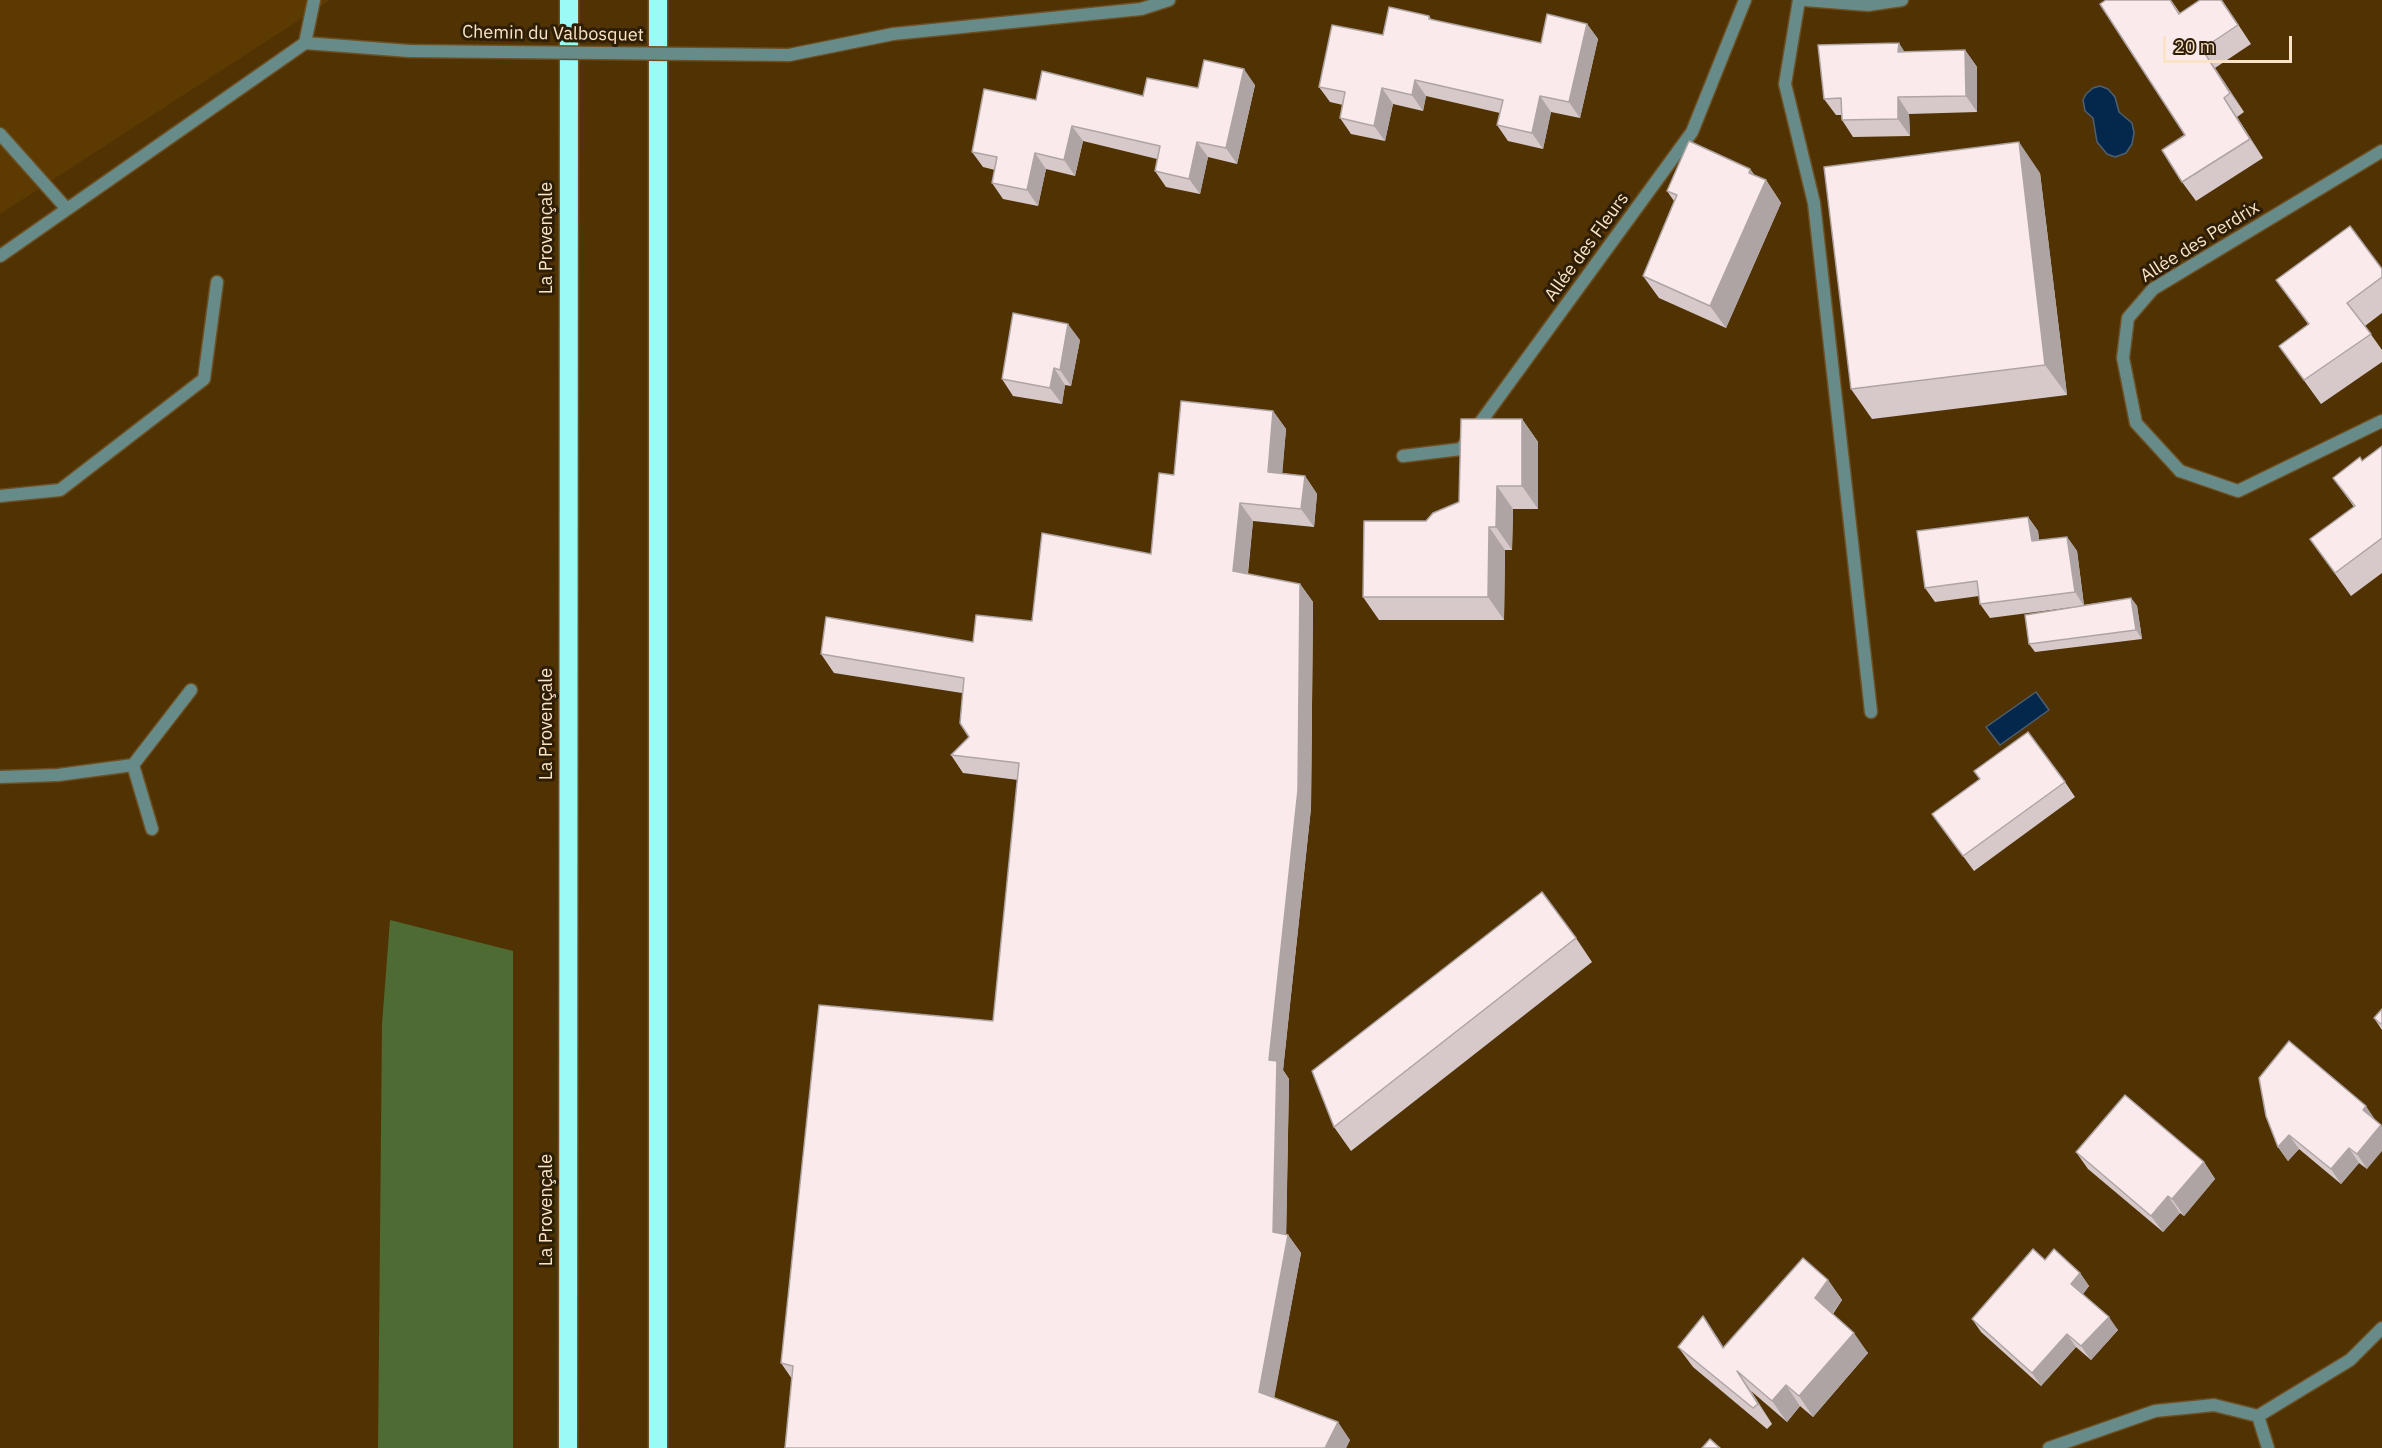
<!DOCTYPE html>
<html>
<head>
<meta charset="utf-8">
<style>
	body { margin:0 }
	#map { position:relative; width:2382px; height:1448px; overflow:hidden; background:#513303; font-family:"IBM Plex Sans",sans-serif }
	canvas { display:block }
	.scale { position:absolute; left:2163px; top:36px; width:129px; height:27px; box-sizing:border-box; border:3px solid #fae3c7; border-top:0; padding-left:8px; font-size:18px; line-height:21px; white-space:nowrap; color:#fae3c7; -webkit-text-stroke:4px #2f1e06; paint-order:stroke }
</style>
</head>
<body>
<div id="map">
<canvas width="2382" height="1448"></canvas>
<div class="scale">20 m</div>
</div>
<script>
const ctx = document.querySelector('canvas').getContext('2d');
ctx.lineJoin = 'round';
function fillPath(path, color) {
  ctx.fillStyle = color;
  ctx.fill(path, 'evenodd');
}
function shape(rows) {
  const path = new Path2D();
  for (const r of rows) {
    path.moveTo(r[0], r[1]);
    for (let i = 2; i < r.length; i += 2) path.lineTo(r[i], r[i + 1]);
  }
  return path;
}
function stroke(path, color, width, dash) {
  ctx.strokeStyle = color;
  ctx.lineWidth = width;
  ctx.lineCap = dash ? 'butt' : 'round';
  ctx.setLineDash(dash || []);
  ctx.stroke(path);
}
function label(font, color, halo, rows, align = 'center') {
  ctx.font = font + ' "IBM Plex Sans",sans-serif';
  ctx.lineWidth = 6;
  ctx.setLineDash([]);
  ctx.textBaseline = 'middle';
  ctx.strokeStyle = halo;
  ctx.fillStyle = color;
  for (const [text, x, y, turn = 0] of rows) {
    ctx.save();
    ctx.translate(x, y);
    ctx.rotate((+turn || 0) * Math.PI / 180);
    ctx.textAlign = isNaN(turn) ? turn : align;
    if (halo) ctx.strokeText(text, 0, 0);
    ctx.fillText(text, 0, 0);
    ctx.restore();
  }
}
const built = shape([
	[0,0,330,0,0,214]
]);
const green = shape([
	[390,920,513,951,513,1448,378,1448,382,1024]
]);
const water = shape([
	[2100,86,2108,89,2115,97,2119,112,2132,123,2134,133,2132,144,2126,153,2115,157,2107,154,2097,142,2093,118,2085,111,2083,100,2086,94,2093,88,2100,86],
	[2036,692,2049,710,2000,745,1986,727,2036,692]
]);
const lane = shape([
	[1799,0,1785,84,1814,203,1871,712],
	[305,43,314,0],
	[2180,471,2238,491,2382,421],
	[0,496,60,490,204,379,217,282],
	[133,765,191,690],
	[0,777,58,775,133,765,152,829]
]);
const street = shape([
	[1804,0,1868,5,1902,0],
	[789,55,893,34,1141,9,1169,0],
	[0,134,66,208],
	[0,256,305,43,409,51],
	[1403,456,1461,449,1692,132,1745,0],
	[2180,471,2136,423,2123,358,2128,318,2153,289,2382,151],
	[2258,1416,2268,1448],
	[2049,1448,2155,1411,2214,1405,2258,1416,2350,1360,2382,1328]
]);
const highway = shape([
	[658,0,658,1448],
	[568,1448,569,0]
]);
const streetBridge = shape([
	[409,51,789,55]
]);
const wall = shape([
	[2106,0,2171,0,2180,13,2222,0,2251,44,2215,68,2244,112,2237,117,2263,158,2196,201,2182,182,2185,135],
	[1429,16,1432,20,1541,43,1587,24,1598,39,1580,118,1551,112,1543,149,1508,141,1497,125,1500,113,1426,96,1423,111,1393,104,1385,141,1351,134,1340,118,1343,105,1330,102,1319,87,1383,35],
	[1965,50,1977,67,1977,112,1909,114,1910,136,1853,137,1842,120,1842,115,1836,115,1824,99,1904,52],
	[1255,85,1237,164,1208,157,1200,194,1166,187,1155,171,1157,159,1083,141,1075,176,1046,169,1038,206,1003,199,992,183,995,170,983,167,972,152,1036,100,1143,96,1198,88],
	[1750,169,1755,176,1766,180,1781,203,1726,328,1659,298,1643,276,1674,201,1667,191],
	[2040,173,2067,395,1872,419,1851,389],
	[2382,269,2382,313,2365,326,2382,350,2382,362,2321,404,2279,346,2308,324,2276,280],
	[1080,340,1071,386,1065,385,1062,404,1013,396,1002,379],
	[1273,411,1286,429,1282,473,1305,476,1317,494,1314,527,1253,521,1248,574,1300,584,1313,602,1311,808,1283,1070,1289,1079,1286,1234,1288,1235,1301,1253,1274,1397,1350,1440,1346,1448,785,1448,792,1379,781,1363,993,1021,1018,780,963,773,951,755,969,737,962,693,834,673,821,654,973,642,1032,621,1151,554,1174,475],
	[1522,419,1538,442,1538,509,1513,509,1512,550,1505,550,1504,620,1379,620,1363,597,1459,502],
	[2382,446,2382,573,2351,596,2310,539,2354,507,2333,478,2362,461],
	[2028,517,2038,531,2039,540,2067,537,2077,551,2084,605,2131,598,2137,606,2142,639,2035,652,2029,644,2074,607,1990,618,1980,604,1979,596,1935,602,1925,588],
	[1980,779,2065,782,2075,797,1974,871,1932,814],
	[1576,938,1592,962,1351,1151,1334,1127],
	[2382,1009,2382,1030,2374,1018],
	[2266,1116,2376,1121,2367,1169,2359,1163,2341,1184,2299,1149,2288,1161,2278,1147],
	[2076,1152,2204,1162,2215,1179,2184,1216,2180,1213,2163,1232,2088,1169],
	[2045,1260,2080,1273,2089,1286,2083,1294,2118,1330,2091,1360,2076,1347,2041,1386,1981,1332,1972,1319],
	[1828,1280,1842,1300,1833,1314,1868,1353,1813,1417,1800,1406,1787,1422,1751,1391,1772,1424,1767,1429,1693,1367,1678,1347,1717,1337,1723,1347]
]);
const shadedWall = shape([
	[1587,24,1598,39,1580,118,1569,102],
	[1899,43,1910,60,1898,52],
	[2202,49,2215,68,2244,112,2230,93],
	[1965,50,1977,67,1977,112,1966,96],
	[1244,69,1255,85,1237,164,1226,148],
	[1415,80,1426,96,1423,111,1412,95],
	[1382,88,1393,104,1385,141,1374,126],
	[1540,96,1551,112,1543,149,1532,133],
	[1898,97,1909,114,1910,136,1898,119],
	[2224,98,2237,117,2263,158,2250,139],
	[1072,126,1083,141,1075,176,1064,160],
	[1197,142,1208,157,1200,194,1189,179],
	[2019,142,2040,173,2067,395,2045,365],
	[1035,153,1046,169,1038,206,1027,190],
	[1750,169,1763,187,1766,180,1781,203,1726,328,1710,306],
	[1068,324,1080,340,1071,386,1060,370],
	[1054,368,1065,385,1062,404,1050,388],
	[1273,411,1286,429,1281,490,1268,472],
	[1522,419,1538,442,1538,509,1522,486],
	[1305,476,1317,494,1314,527,1301,509],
	[1497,486,1513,509,1512,550,1496,527],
	[1240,503,1253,521,1246,589,1233,571],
	[2028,517,2038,531,2041,555,2032,541],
	[1489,527,1505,550,1504,620,1488,597],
	[2067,537,2077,551,2084,606,2075,592],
	[1300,584,1313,602,1311,808,1283,1070,1289,1079,1286,1249,1288,1235,1301,1253,1272,1410,1259,1392,1273,1232,1269,1060],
	[2131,598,2137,606,2142,639,2136,630],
	[2366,1106,2376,1121,2373,1125,2363,1110],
	[2381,1125,2382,1127,2382,1151,2367,1169,2357,1154],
	[2289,1135,2299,1149,2288,1161,2278,1147],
	[2349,1148,2359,1163,2341,1184,2331,1169],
	[2204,1162,2215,1179,2184,1216,2172,1199],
	[2168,1196,2180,1213,2163,1232,2151,1216],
	[2080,1273,2089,1286,2080,1297,2071,1284],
	[1828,1280,1842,1300,1829,1318,1815,1298],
	[1703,1316,1717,1337,1737,1368,1723,1348],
	[2109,1317,2118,1330,2091,1360,2081,1346],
	[1854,1333,1868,1353,1813,1417,1799,1396],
	[2067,1334,2076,1347,2041,1386,2032,1373],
	[1737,1371,1751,1391,1772,1424,1758,1404],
	[1786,1385,1800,1406,1787,1422,1772,1401],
	[1338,1422,1350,1440,1346,1448,1325,1448]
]);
const building = shape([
	[2106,0,2170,0,2179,14,2200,0,2221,0,2238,25,2202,49,2230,93,2224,98,2250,139,2182,182,2162,150,2185,135,2100,4,2106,0],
	[1389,7,1429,16,1429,19,1541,43,1547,14,1587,24,1569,102,1540,96,1532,133,1497,125,1503,100,1415,80,1412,95,1382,88,1374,126,1340,118,1345,92,1319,87,1332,25,1383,35,1389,7],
	[1899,43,1898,52,1965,50,1966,96,1898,97,1898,119,1842,120,1841,98,1824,99,1818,45,1899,43],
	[1204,60,1244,69,1226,148,1197,142,1189,179,1155,171,1160,146,1072,126,1064,160,1035,153,1027,190,992,183,997,157,972,152,984,89,1036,100,1042,71,1143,96,1147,78,1198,88,1204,60],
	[1689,141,1750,169,1749,173,1766,180,1710,306,1643,276,1677,195,1667,191,1689,141],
	[2019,142,2045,365,1851,389,1824,167,2019,142],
	[2350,226,2382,269,2382,277,2347,303,2371,334,2304,380,2279,346,2309,324,2276,280,2350,226],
	[1013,313,1068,324,1060,370,1054,368,1050,388,1002,379,1013,313],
	[1181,401,1273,411,1268,472,1305,476,1301,509,1240,503,1233,571,1300,584,1298,790,1269,1060,1277,1061,1273,1232,1288,1235,1259,1392,1338,1422,1325,1448,785,1448,793,1366,781,1363,819,1005,993,1021,1019,763,951,755,969,737,960,723,964,678,821,654,826,617,973,642,976,615,1032,621,1042,533,1151,554,1159,473,1174,475,1181,401],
	[1461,419,1522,419,1522,486,1497,486,1496,527,1489,527,1488,597,1363,597,1364,521,1426,521,1433,513,1459,502,1461,419],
	[2382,446,2382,538,2335,573,2310,539,2355,506,2333,478,2360,457,2362,461,2382,446],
	[2028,517,2032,541,2067,537,2075,592,1980,604,1977,581,1925,588,1917,531,2028,517],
	[2131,598,2136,630,2029,644,2025,615,2131,598],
	[2028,732,2065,782,1963,856,1932,814,1980,779,1974,771,2028,732],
	[1542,892,1576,938,1334,1127,1312,1071,1542,892],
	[2382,1009,2382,1025,2374,1018,2382,1009],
	[2289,1041,2366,1106,2363,1110,2381,1125,2357,1154,2349,1148,2331,1169,2289,1135,2278,1147,2266,1116,2259,1078,2289,1041],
	[2125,1095,2204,1162,2172,1199,2168,1196,2151,1216,2076,1152,2125,1095],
	[2033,1249,2045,1260,2054,1249,2080,1273,2071,1284,2109,1317,2081,1346,2067,1334,2032,1373,1972,1319,2033,1249],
	[1803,1258,1828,1280,1815,1298,1854,1333,1799,1396,1786,1385,1772,1401,1737,1371,1758,1404,1753,1408,1678,1347,1703,1316,1723,1348,1803,1258],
	[1710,1439,1720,1448,1702,1448,1710,1439]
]);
const streetNames = [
	["Chemin du Valbosquet",553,34,1],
	["La Provençale",547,238,-90],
	["Allée des Perdrix",2200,242,-32],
	["Allée des Fleurs",1587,247,-54],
	["La Provençale",547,724,-90],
	["La Provençale",547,1210,-90]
];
fillPath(built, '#5c3a01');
fillPath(green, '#4e6b34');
fillPath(water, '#04284c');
stroke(water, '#4e6071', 1.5);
stroke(lane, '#6c4f22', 15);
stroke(street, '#6c4f22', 15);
stroke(highway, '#6c4f22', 21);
stroke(lane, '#678b89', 12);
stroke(street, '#678b89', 12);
stroke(highway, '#9bfaf6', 18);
stroke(streetBridge, '#6c4f22', 15, []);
stroke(streetBridge, '#678b89', 12);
fillPath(wall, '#d7c9ca');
fillPath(shadedWall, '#afa4a4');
fillPath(building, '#faeaeb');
stroke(building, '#afa4a4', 1.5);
label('18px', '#fae3c7', '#2f1e06', streetNames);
</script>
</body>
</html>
